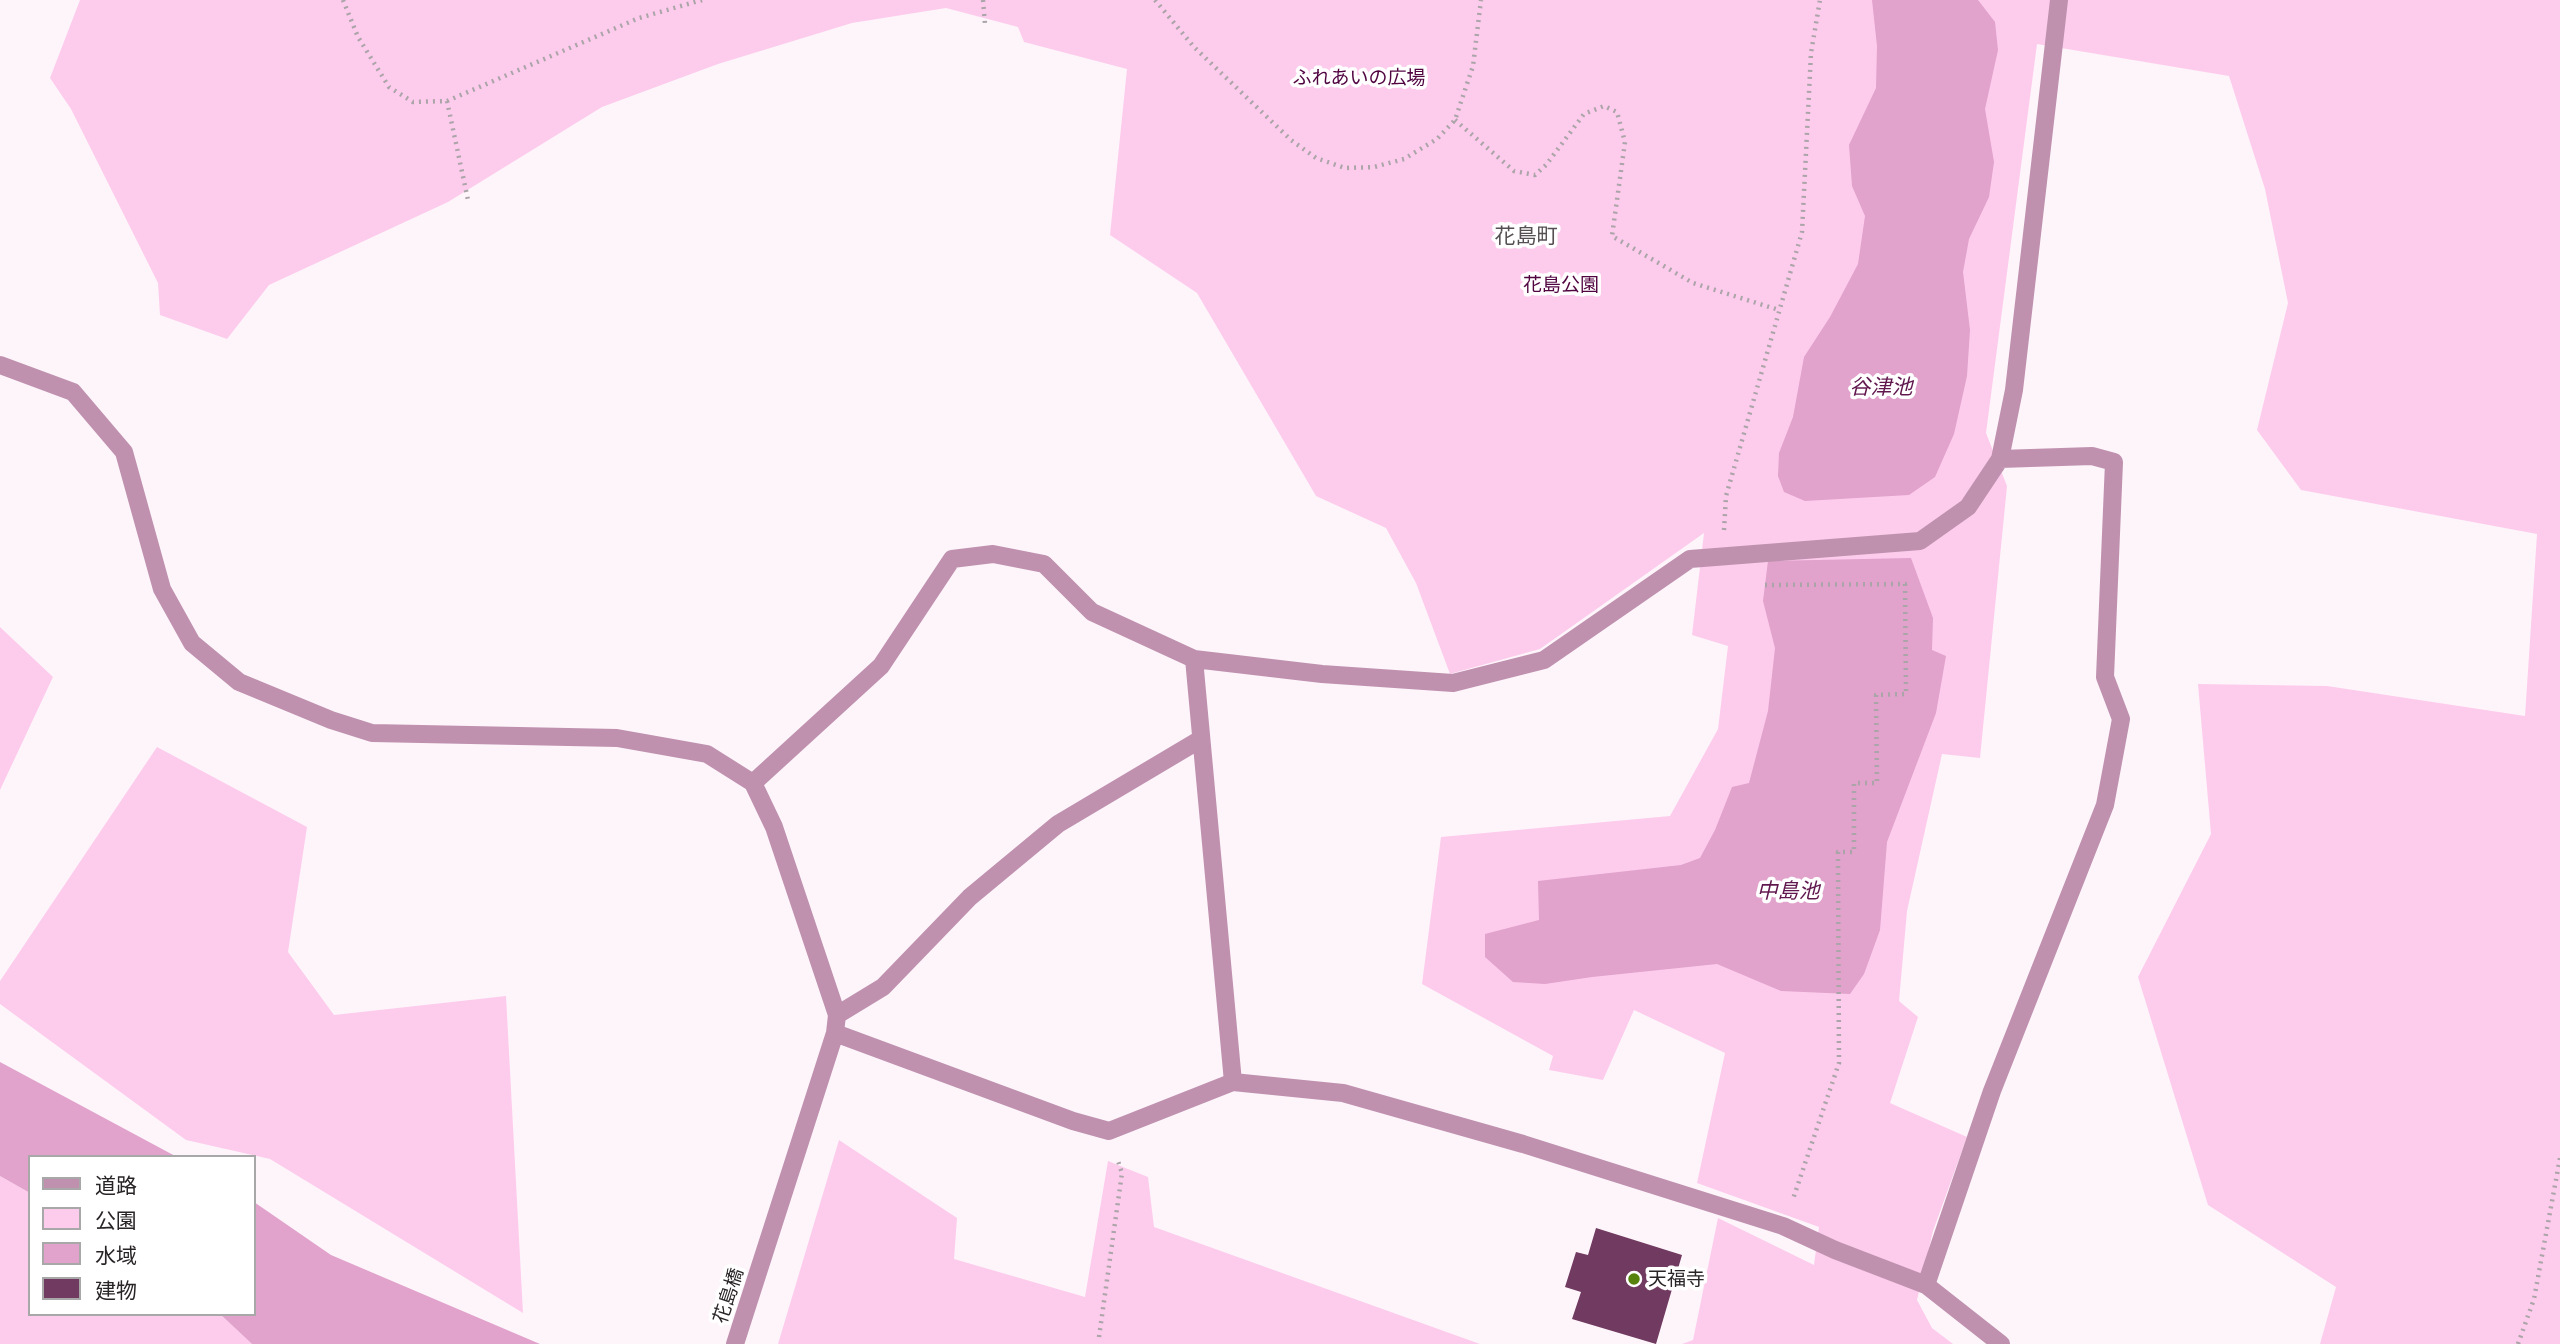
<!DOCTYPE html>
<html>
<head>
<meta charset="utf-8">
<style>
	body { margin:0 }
	#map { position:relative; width:2560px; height:1344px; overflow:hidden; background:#fef5fb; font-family:Montserrat,"Noto Sans JP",sans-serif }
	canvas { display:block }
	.legend { position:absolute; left:28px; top:1155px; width:228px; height:161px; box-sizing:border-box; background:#fff; border:2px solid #a9a8a9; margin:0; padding:9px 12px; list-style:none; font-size:21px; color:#292527 }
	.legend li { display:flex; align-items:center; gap:14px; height:35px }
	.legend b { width:35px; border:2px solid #a9a8a9 }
</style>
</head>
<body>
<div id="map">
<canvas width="2560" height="1344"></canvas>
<ul class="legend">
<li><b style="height:9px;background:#bf91af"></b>道路</li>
<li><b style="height:19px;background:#fdccec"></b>公園</li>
<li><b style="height:19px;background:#e1a2cc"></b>水域</li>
<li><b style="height:19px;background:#713a60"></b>建物</li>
</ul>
</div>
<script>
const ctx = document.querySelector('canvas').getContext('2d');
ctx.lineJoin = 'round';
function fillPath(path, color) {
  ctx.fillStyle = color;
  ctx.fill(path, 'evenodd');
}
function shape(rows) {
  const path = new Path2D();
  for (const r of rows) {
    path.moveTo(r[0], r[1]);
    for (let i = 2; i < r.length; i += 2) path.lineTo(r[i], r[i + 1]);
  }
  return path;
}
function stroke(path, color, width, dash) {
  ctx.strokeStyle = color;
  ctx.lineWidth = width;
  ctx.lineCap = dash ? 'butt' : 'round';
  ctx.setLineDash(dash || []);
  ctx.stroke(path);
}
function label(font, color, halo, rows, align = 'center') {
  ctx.font = font + ' Montserrat,"Noto Sans JP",sans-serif';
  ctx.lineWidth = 7;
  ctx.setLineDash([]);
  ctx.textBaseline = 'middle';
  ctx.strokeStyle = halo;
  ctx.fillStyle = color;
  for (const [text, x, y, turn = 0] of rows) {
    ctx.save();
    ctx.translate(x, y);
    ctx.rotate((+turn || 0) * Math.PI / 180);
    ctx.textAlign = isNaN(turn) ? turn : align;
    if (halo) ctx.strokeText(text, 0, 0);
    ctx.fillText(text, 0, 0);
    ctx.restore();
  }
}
const green = shape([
	[80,0,2560,0,2560,1344,2320,1344,2336,1287,2208,1205,2138,977,2211,834,2198,684,2327,686,2525,716,2537,534,2301,490,2257,430,2288,303,2265,189,2229,76,2037,44,1986,433,2007,486,1980,758,1942,754,1907,911,1899,1001,1918,1017,1890,1103,1967,1137,1933,1231,1917,1300,1932,1328,1953,1344,1682,1344,1693,1340,1718,1218,1814,1265,1819,1227,1697,1183,1725,1053,1634,1010,1603,1080,1549,1070,1553,1056,1422,984,1441,837,1670,816,1718,729,1728,646,1692,635,1704,533,1540,649,1450,674,1416,583,1386,528,1316,496,1197,293,1110,235,1127,69,1024,42,1018,27,946,8,852,23,718,64,602,107,448,202,269,285,227,339,160,315,158,283,71,109,50,78],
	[0,627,53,677,0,790],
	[157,747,307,827,288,952,334,1015,506,996,523,1313,270,1159,186,1140,0,1004,0,981],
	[839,1140,957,1218,954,1259,1085,1297,1108,1161,1148,1177,1154,1227,1480,1344,778,1344],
	[0,1176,30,1193,30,1314,220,1314,252,1344,0,1344]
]);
const water = shape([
	[1872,0,1978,0,1995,22,1998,50,1985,109,1994,162,1989,197,1969,239,1963,272,1970,330,1967,376,1954,434,1935,477,1909,495,1805,501,1784,492,1778,476,1779,453,1793,417,1804,357,1830,317,1858,264,1865,216,1852,186,1849,145,1876,88,1877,46],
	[1911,558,1933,618,1932,650,1946,656,1936,713,1887,842,1880,930,1864,974,1850,994,1781,991,1717,964,1592,977,1545,984,1513,982,1485,957,1485,934,1539,920,1538,881,1681,865,1700,858,1715,830,1732,787,1749,783,1768,711,1775,648,1763,601,1768,561],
	[0,1062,177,1157,30,1157,30,1193,0,1176],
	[254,1202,331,1255,540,1344,252,1344,220,1314,254,1314]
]);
const building = shape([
	[1596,1228,1682,1255,1656,1344,1572,1319,1581,1292,1565,1287,1576,1252,1588,1255]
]);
const path = shape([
	[343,0,358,37,389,87,413,102,447,101,639,18,702,0],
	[983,0,985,24],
	[1155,0,1194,47,1291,140,1316,158,1345,168,1374,167,1404,159,1437,139,1455,120,1473,66,1481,0],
	[447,101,468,200],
	[1455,120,1514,171,1535,175,1546,165,1584,114,1604,106,1617,112,1625,142,1612,236,1693,283,1779,310],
	[1724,530,1726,496,1802,232,1811,53,1820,0],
	[1765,585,1905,584,1906,694,1876,695,1877,783,1854,783,1854,852,1838,852,1839,1063,1793,1199],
	[1099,1337,1122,1173,1117,1158],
	[2518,1344,2534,1299,2560,1158]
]);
const minor = shape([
	[0,365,73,392,124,452,162,589,192,643,239,682,331,720,372,733,617,738,707,754,753,783,774,827,837,1015,835,1033,735,1344],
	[1194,659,1233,1082],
	[753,783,881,666,952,559,993,554,1044,564,1092,612,1194,659,1322,674,1453,683,1544,660,1690,559,1920,541,1968,507,2000,459,2014,390,2059,0],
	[837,1015,883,987,970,897,1058,824,1201,739],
	[835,1033,1073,1121,1109,1131,1233,1082,1343,1093,1523,1144,1783,1226,1835,1250,1926,1285,2001,1344],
	[1926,1285,1992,1091,2105,805,2121,719,2105,677,2114,462,2092,456,2000,459]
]);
const markers = [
	[1634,1279,7,"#56820d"]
];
const parkNames = [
	["ふれあいの広場",1359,78],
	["花島公園",1561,285]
];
const poiNames = [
	["天福寺",1648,1279]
];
const streetNames = [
	["花島橋",729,1296,-72]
];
const neighbourhoodNames = [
	["花島町",1526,237]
];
const waterNames = [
	["谷津池",1881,388],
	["中島池",1788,892]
];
fillPath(green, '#fdccec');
fillPath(water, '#e1a2cc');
fillPath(building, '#713a60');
stroke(path, '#aba4a8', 4.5, [2, 5]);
stroke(minor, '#bf91af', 18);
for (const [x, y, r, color] of markers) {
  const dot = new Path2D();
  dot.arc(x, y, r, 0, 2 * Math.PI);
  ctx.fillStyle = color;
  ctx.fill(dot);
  stroke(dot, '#fff', 2.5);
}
label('19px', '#500440', '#fff', parkNames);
label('19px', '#292527', '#fff', poiNames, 'left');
label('19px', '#292527', '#fff', streetNames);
label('21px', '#554e52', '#fff', neighbourhoodNames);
label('italic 21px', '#60174e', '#fff', waterNames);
</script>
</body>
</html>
